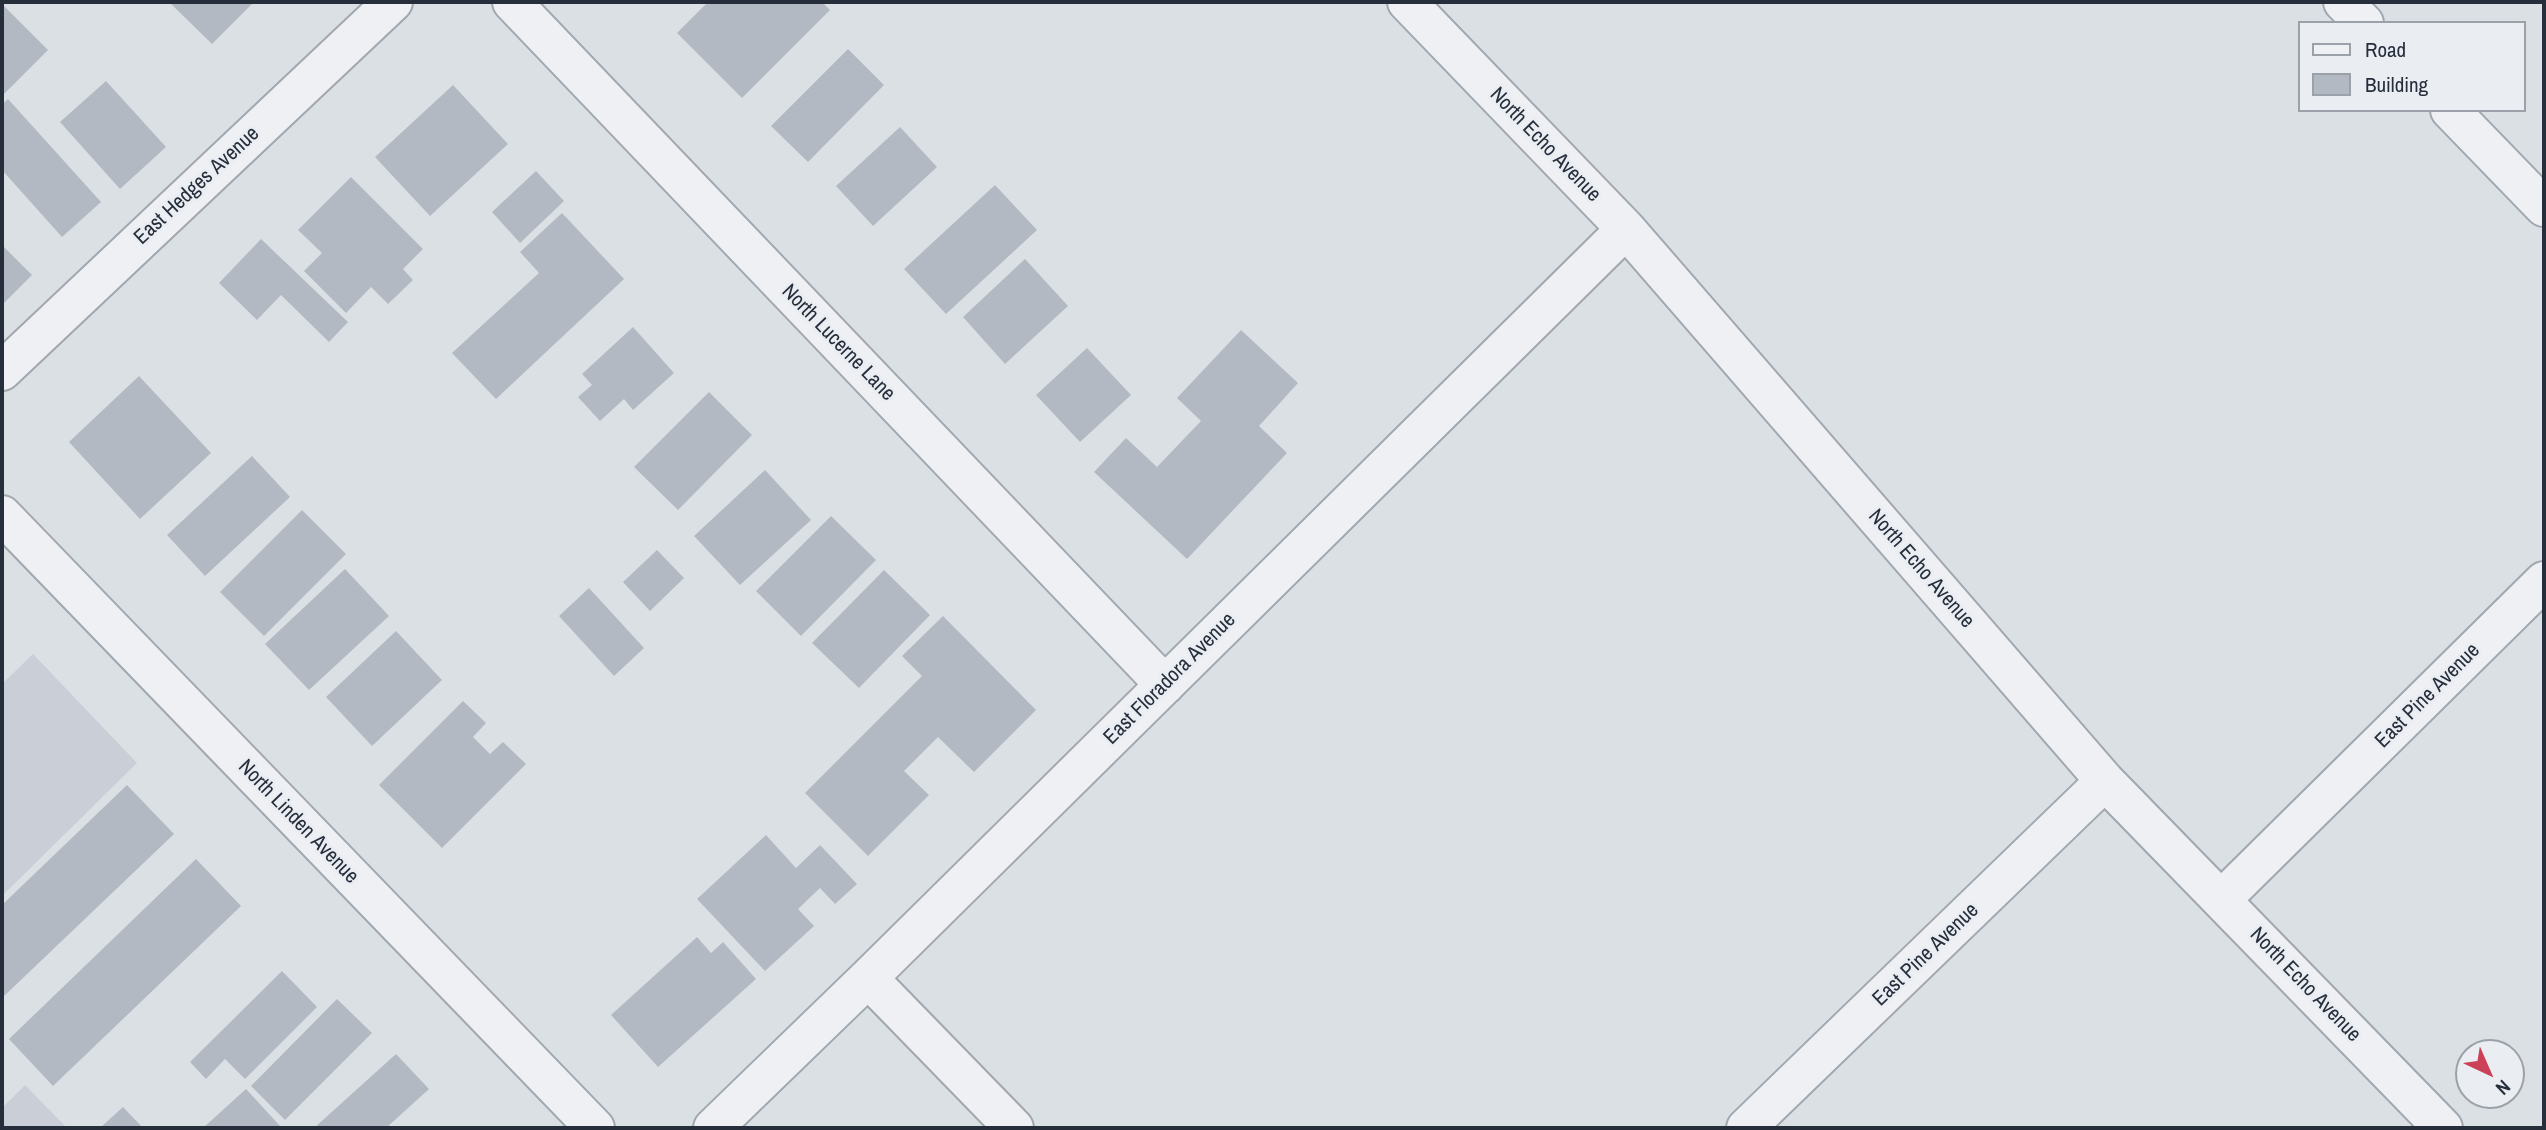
<!DOCTYPE html>
<html>
<head>
<meta charset="utf-8">
<style>
	body { margin:0 }
	#map { position:relative; width:2546px; height:1130px; overflow:hidden; background:#dbe0e5; font-family:"Archivo Narrow",sans-serif }
	canvas { display:block }
	.frame { position:absolute; inset:0; border:4px solid #262e3b; pointer-events:none }
	.legend { position:absolute; left:2298px; top:21px; width:228px; height:91px; box-sizing:border-box; background:#eaeef3; border:2px solid #9ca1a9; margin:0; padding:9px 12px; list-style:none; font-size:21px; color:#262e3b }
	.legend li { display:flex; align-items:center; gap:14px; height:35px }
	.legend b { width:35px; border:2px solid #9ca1a9 }
	.north { position:absolute; left:2455px; top:1039px; width:70px; height:70px; box-sizing:border-box; background:#eaeef3; border:2px solid #9ca1a9; border-radius:50%; rotate:136deg; font-size:19px; font-weight:700; line-height:28px; text-align:center; color:#262e3b }
	.north::after { content:''; display:block; margin:auto; width:24px; height:32px; background:#ca4158; clip-path:polygon(50% 0,100% 100%,50% 72%,0 100%) }
</style>
</head>
<body>
<div id="map">
<canvas width="2546" height="1130"></canvas>
<div class="frame"></div>
<ul class="legend">
<li><b style="height:9px;background:#eef0f4"></b>Road</li>
<li><b style="height:19px;background:#b3b9c2"></b>Building</li>
</ul>
<div class="north">N</div>
</div>
<script>
const ctx = document.querySelector('canvas').getContext('2d');
ctx.lineJoin = 'round';
function fillPath(path, color) {
  ctx.fillStyle = color;
  ctx.fill(path, 'evenodd');
}
function shape(rows) {
  const path = new Path2D();
  for (const r of rows) {
    path.moveTo(r[0], r[1]);
    for (let i = 2; i < r.length; i += 2) path.lineTo(r[i], r[i + 1]);
  }
  return path;
}
function stroke(path, color, width, dash) {
  ctx.strokeStyle = color;
  ctx.lineWidth = width;
  ctx.lineCap = dash ? 'butt' : 'round';
  ctx.setLineDash(dash || []);
  ctx.stroke(path);
}
function label(font, color, halo, rows, align = 'center') {
  ctx.font = font + ' "Archivo Narrow",sans-serif';
  ctx.lineWidth = 6;
  ctx.setLineDash([]);
  ctx.textBaseline = 'middle';
  ctx.strokeStyle = halo;
  ctx.fillStyle = color;
  for (const [text, x, y, turn = 0] of rows) {
    ctx.save();
    ctx.translate(x, y);
    ctx.rotate((+turn || 0) * Math.PI / 180);
    ctx.textAlign = isNaN(turn) ? turn : align;
    if (halo) ctx.strokeText(text, 0, 0);
    ctx.fillText(text, 0, 0);
    ctx.restore();
  }
}
const built = shape([
	[33,654,137,763,2,896,2,684],
	[25,1085,67,1128,2,1128,2,1108]
]);
const building = shape([
	[169,2,254,2,212,44],
	[708,2,822,2,830,10,742,98,677,33],
	[2,4,48,50,2,96],
	[848,49,884,85,808,162,771,126],
	[106,81,166,147,120,189,60,122],
	[453,85,508,144,430,216,375,157],
	[8,99,101,202,62,237,2,170,2,104],
	[900,127,937,167,873,226,836,186],
	[536,171,564,201,520,243,492,212],
	[351,177,423,249,403,269,413,280,388,304,371,287,346,313,304,271,322,253,298,230],
	[995,185,1037,230,946,314,904,269],
	[562,213,624,279,496,399,452,353,539,273,520,252],
	[261,239,348,322,329,342,281,295,257,320,219,283],
	[2,245,32,275,2,305],
	[1025,259,1068,306,1005,364,963,317],
	[633,327,674,373,633,410,624,399,600,421,578,397,592,385,582,374],
	[1241,330,1298,383,1259,426,1287,453,1187,559,1094,472,1126,438,1157,467,1201,421,1177,398],
	[1087,348,1131,395,1080,442,1036,395],
	[139,376,211,453,140,519,69,442],
	[709,392,752,435,678,510,634,467],
	[252,456,290,497,205,576,167,535],
	[765,470,811,520,740,585,694,536],
	[302,510,346,554,264,636,220,592],
	[831,516,876,560,801,636,756,591],
	[657,550,684,578,650,611,623,582],
	[345,569,389,616,309,690,265,644],
	[884,570,930,615,859,688,812,643],
	[589,588,644,648,614,676,559,616],
	[943,616,1036,710,974,772,938,737,904,771,929,795,868,856,805,793,922,676,902,656],
	[396,631,442,680,372,746,326,697],
	[463,701,486,723,473,737,490,754,503,742,526,764,442,848,379,785],
	[127,785,174,834,2,998,2,905],
	[766,835,796,868,820,845,857,884,835,904,820,888,798,909,814,926,765,971,697,899],
	[196,859,241,906,53,1086,9,1039],
	[697,937,711,953,723,942,756,979,658,1067,611,1015],
	[282,971,317,1007,245,1079,225,1059,206,1079,190,1062],
	[337,999,372,1033,285,1120,251,1086],
	[396,1054,429,1089,386,1128,314,1128],
	[246,1089,282,1128,203,1128],
	[123,1107,143,1128,100,1128]
]);
const minor = shape([
	[512,2,1165,685],
	[1407,2,1626,229,2105,781,2443,1128],
	[2343,2,2364,23],
	[2450,110,2544,207],
	[2,371,393,2],
	[2,515,595,1128],
	[2222,899,2544,581],
	[868,978,1014,1128],
	[713,1128,868,978,1626,229],
	[1746,1128,2105,781]
]);
const streetNames = [
	["North Echo Avenue",1545,145,46],
	["East Hedges Avenue",197,186,-43],
	["North Lucerne Lane",838,343,46],
	["North Echo Avenue",1921,569,49],
	["East Floradora Avenue",1170,679,-45],
	["East Pine Avenue",2428,696,-45],
	["North Linden Avenue",298,822,46],
	["East Pine Avenue",1926,955,-44],
	["North Echo Avenue",2305,985,46]
];
fillPath(built, '#cacfd7');
fillPath(building, '#b3b9c2');
stroke(minor, '#a1a7af', 42);
stroke(minor, '#eef0f4', 38);
label('21px', '#262e3b', '#eaeef3', streetNames);
</script>
</body>
</html>
